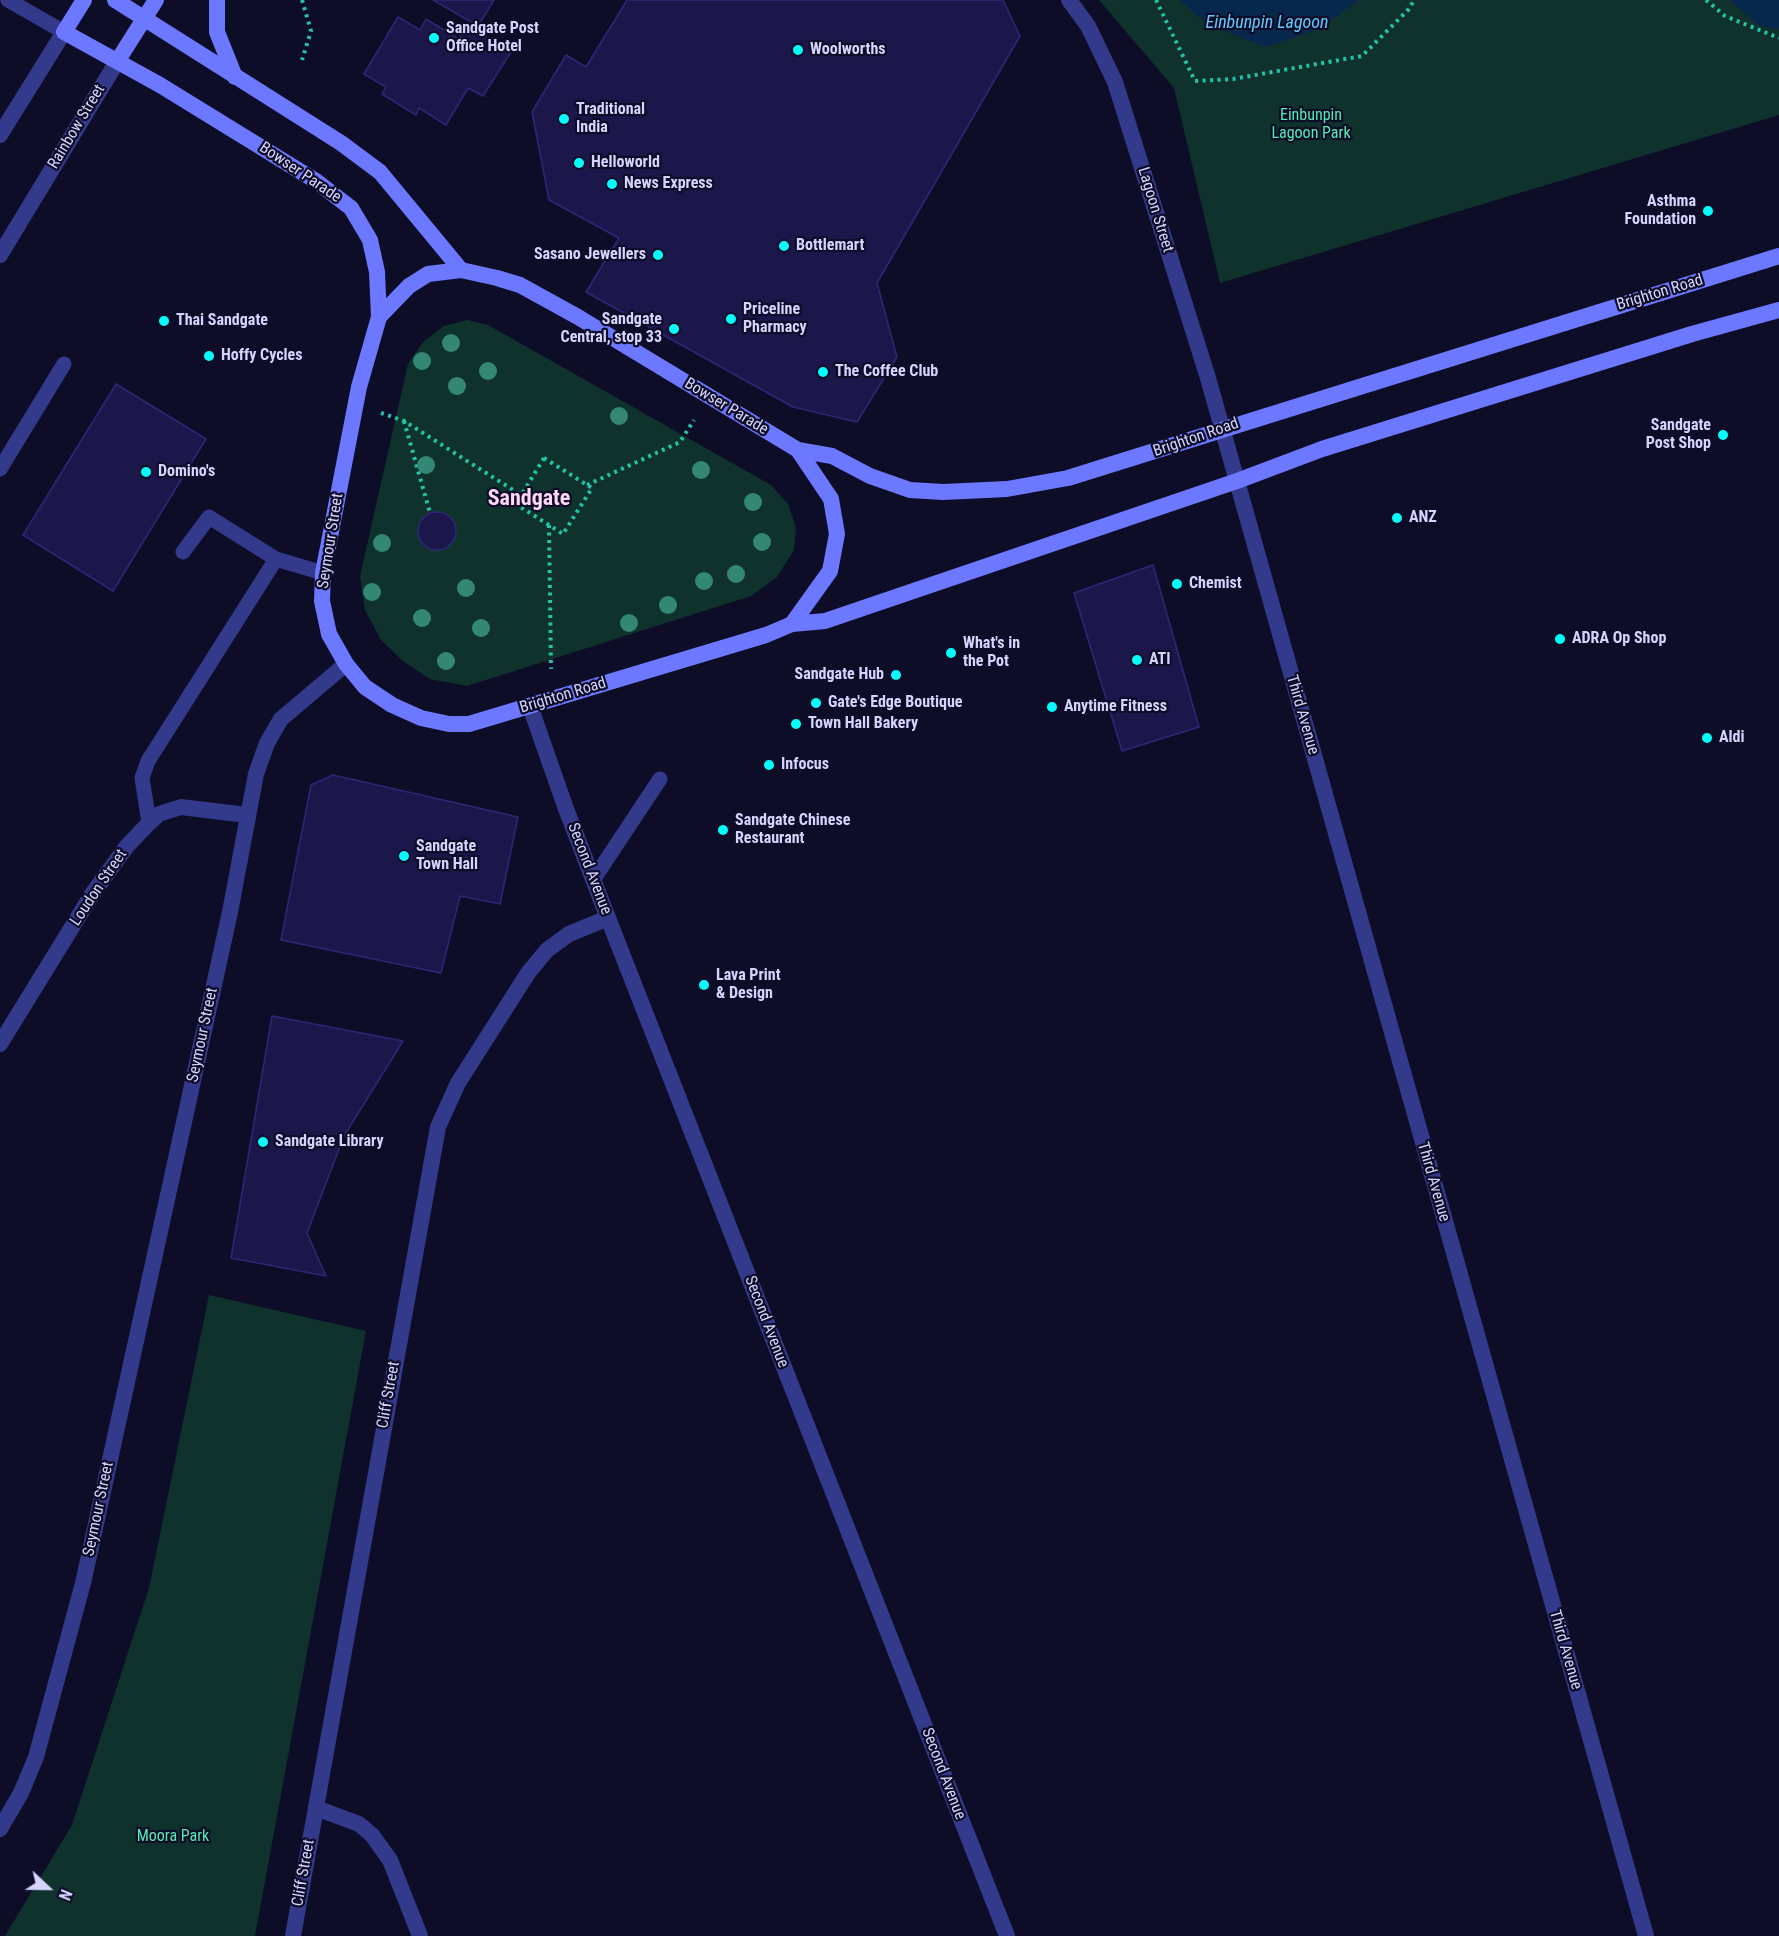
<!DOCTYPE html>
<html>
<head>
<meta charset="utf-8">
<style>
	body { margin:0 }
	#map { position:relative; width:1779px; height:1936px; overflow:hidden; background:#0e0d28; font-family:"Roboto Condensed",sans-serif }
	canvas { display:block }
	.north { position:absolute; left:18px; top:1858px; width:60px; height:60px; -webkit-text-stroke:4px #0e0d28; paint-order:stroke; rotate:112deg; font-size:16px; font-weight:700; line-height:24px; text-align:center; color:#d4d4ff }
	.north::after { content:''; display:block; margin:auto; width:21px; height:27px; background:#d4d4ff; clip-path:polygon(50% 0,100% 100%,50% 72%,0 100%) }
</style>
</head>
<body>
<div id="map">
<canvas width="1779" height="1936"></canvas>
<div class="north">N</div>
</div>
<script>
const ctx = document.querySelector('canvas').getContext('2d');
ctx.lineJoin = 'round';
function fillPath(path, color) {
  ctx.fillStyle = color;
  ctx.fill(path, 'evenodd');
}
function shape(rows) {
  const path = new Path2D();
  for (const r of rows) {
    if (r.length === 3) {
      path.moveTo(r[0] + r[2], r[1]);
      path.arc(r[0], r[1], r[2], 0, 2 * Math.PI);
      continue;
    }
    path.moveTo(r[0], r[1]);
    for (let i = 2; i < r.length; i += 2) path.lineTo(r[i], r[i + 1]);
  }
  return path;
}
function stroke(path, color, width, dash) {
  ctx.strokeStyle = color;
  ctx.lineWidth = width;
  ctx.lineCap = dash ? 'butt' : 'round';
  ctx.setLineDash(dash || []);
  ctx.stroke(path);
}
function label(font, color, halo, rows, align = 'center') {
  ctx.font = font + ' "Roboto Condensed",sans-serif';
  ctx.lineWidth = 4.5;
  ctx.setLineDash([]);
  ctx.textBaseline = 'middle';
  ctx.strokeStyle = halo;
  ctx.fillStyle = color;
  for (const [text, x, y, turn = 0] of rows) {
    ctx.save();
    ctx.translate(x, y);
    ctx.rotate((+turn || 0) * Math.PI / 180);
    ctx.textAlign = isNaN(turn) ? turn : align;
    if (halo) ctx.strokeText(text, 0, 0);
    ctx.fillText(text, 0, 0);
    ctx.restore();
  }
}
const green = shape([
	[1099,0,1779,0,1779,115,1220,283,1174,88],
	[467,320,488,325,771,485,788,504,796,528,794,550,777,577,751,596,467,686,430,679,403,661,381,640,365,610,360,576,408,364,423,342,444,326],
	[209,1295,366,1331,255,1936,5,1936,72,1825,149,1588]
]);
const water = shape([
	[1179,0,1359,0,1319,29,1266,47,1209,25],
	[1730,0,1779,0,1779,29,1758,25]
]);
const building = shape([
	[433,0,494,0,478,26,433,0],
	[627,0,1003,0,1020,36,877,283,897,357,857,422,793,407,586,292,619,238,549,200,532,112,566,55,586,67,627,0],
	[398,17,420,30,426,19,459,39,467,26,511,52,483,96,468,88,446,125,419,108,416,115,382,94,386,87,364,74,398,17],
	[116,384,206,439,113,591,23,535,116,384],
	[437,531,19],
	[1153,565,1199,727,1122,751,1074,593,1153,565],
	[333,775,518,817,500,904,460,896,441,973,281,940,311,785,333,775],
	[272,1016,403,1041,344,1136,307,1233,326,1276,231,1258,272,1016]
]);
const path = shape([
	[302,0,311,31,302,60],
	[1156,0,1195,81,1233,79,1362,56,1409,9,1414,0],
	[1706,0,1725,16,1779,38],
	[381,413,404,421,521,495],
	[404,421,430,513],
	[544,458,592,488,563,534,516,504,544,458],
	[587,485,680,442,694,420],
	[549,525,551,669]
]);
const service = shape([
	[8,0,64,32],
	[0,469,64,364],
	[183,552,209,517,276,559,323,573],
	[149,823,142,778,148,761,276,559],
	[593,880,660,779]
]);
const minor = shape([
	[1069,0,1088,26,1115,82,1208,378,1646,1936],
	[608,918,1007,1936],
	[0,1044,93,893,127,846,149,823,159,814,181,807,247,815],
	[316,1808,359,1824,372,1835,390,1860,420,1936]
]);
const tertiary = shape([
	[0,135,64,32],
	[0,255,118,60],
	[0,1829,21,1793,36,1757,83,1583,230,912,256,774,267,743,281,719,346,664],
	[293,1936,438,1127,458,1083,528,973,547,950,569,934,608,918,566,809,530,706]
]);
const secondary = shape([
	[84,0,64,32,160,85,316,181,351,208,370,240,377,272,379,317,359,387,323,573,322,601,329,634,346,664,365,687,392,705,421,718,449,724,469,724,766,635,792,624,825,621,1237,481,1322,449,1692,334,1779,310],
	[115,0,341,143,380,172,461,270],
	[217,0,217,32,235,77],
	[118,60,156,0],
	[379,317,409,286,428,274,461,270,497,278,520,285,578,317,798,450,832,456,870,476,910,490,943,492,1007,489,1068,478,1779,256],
	[792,624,830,571,837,534,831,499,798,450]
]);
const trees = [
	[451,343],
	[422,361],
	[488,371],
	[457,386],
	[619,416],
	[426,465],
	[701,470],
	[753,502],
	[762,542],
	[382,543],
	[736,574],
	[704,581],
	[466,588],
	[372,592],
	[668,605],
	[422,618],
	[629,623],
	[481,628],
	[446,661]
];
const markers = [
	[434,38,6,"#00fffc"],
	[798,50,6,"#00fffc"],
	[564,119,6,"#00fffc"],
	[579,163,6,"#00fffc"],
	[612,184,6,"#00fffc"],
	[1708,211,6,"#00fffc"],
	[784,246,6,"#00fffc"],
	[658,255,6,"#00fffc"],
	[731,319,6,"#00fffc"],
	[164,321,6,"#00fffc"],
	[674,329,6,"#00fffc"],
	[209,356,6,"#00fffc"],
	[823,372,6,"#00fffc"],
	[1723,435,6,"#00fffc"],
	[146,472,6,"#00fffc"],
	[1397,518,6,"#00fffc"],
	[1177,584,6,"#00fffc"],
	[1560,639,6,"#00fffc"],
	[951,653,6,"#00fffc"],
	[1137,660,6,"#00fffc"],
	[896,675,6,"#00fffc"],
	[816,703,6,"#00fffc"],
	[1052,707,6,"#00fffc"],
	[796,724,6,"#00fffc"],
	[1707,738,6,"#00fffc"],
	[769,765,6,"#00fffc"],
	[723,830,6,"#00fffc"],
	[404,856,6,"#00fffc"],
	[704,985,6,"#00fffc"],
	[263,1142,6,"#00fffc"]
];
const poiNames = [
	["Sandgate Post",446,29],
	["Office Hotel",446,47],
	["Woolworths",810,50],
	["Traditional",576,110],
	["India",576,128],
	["Helloworld",591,163],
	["News Express",624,184],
	["Asthma",1696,202,"right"],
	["Foundation",1696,220,"right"],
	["Bottlemart",796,246],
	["Sasano Jewellers",646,255,"right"],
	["Priceline",743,310],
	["Pharmacy",743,328],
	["Sandgate",662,320,"right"],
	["Central, stop 33",662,338,"right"],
	["Thai Sandgate",176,321],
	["Hoffy Cycles",221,356],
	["The Coffee Club",835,372],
	["Sandgate",1711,426,"right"],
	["Post Shop",1711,444,"right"],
	["Domino's",158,472],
	["ANZ",1409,518],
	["Chemist",1189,584],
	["ADRA Op Shop",1572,639],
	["What's in",963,644],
	["the Pot",963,662],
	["ATI",1149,660],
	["Sandgate Hub",884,675,"right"],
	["Gate's Edge Boutique",828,703],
	["Anytime Fitness",1064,707],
	["Town Hall Bakery",808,724],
	["Aldi",1719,738],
	["Infocus",781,765],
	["Sandgate Chinese",735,821],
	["Restaurant",735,839],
	["Sandgate",416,847],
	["Town Hall",416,865],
	["Lava Print",716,976],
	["& Design",716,994],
	["Sandgate Library",275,1142]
];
const parkNames = [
	["Einbunpin",1311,116],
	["Lagoon Park",1311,134],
	["Moora Park",173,1837]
];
const streetNames = [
	["Rainbow Street",77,127,-59],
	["Bowser Parade",300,173,34],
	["Lagoon Street",1155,210,73],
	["Brighton Road",1660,293,-17],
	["Bowser Parade",726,407,31],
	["Brighton Road",1196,438,-19],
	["Seymour Street",331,541,-81],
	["Brighton Road",563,696,-17],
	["Third Avenue",1302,715,74],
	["Second Avenue",589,869,69],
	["Loudon Street",99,888,-56],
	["Seymour Street",203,1035,-78],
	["Third Avenue",1433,1182,74],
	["Second Avenue",766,1322,69],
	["Cliff Street",389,1395,-80],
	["Seymour Street",99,1509,-78],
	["Third Avenue",1565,1650,74],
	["Second Avenue",943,1774,69],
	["Cliff Street",304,1873,-80]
];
const waterNames = [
	["Einbunpin Lagoon",1267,23]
];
const districtNames = [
	["Sandgate",529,499]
];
fillPath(green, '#0f322d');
fillPath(water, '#07284d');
fillPath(building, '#1c174b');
stroke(building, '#2e2779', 1.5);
stroke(path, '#23c4a8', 4, [3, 4.5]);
stroke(service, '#333a8b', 15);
stroke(minor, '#333a8b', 16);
stroke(tertiary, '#333a8b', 16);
stroke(secondary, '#6b78ff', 16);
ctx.fillStyle = '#348775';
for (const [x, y] of trees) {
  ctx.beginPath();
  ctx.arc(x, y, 9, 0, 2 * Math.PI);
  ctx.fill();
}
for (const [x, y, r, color] of markers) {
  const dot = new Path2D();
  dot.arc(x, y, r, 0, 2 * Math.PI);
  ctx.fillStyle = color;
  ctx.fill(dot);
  stroke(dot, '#0e0d28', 2);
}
label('bold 16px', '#d4d4ff', '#0e0d28', poiNames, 'left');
label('16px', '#53ebb4', '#0e0d28', parkNames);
label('16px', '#d4d4ff', '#0e0d28', streetNames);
label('italic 18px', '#62c8ff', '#0e0d28', waterNames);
label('bold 22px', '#ffd6f5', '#0e0d28', districtNames);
</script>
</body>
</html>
